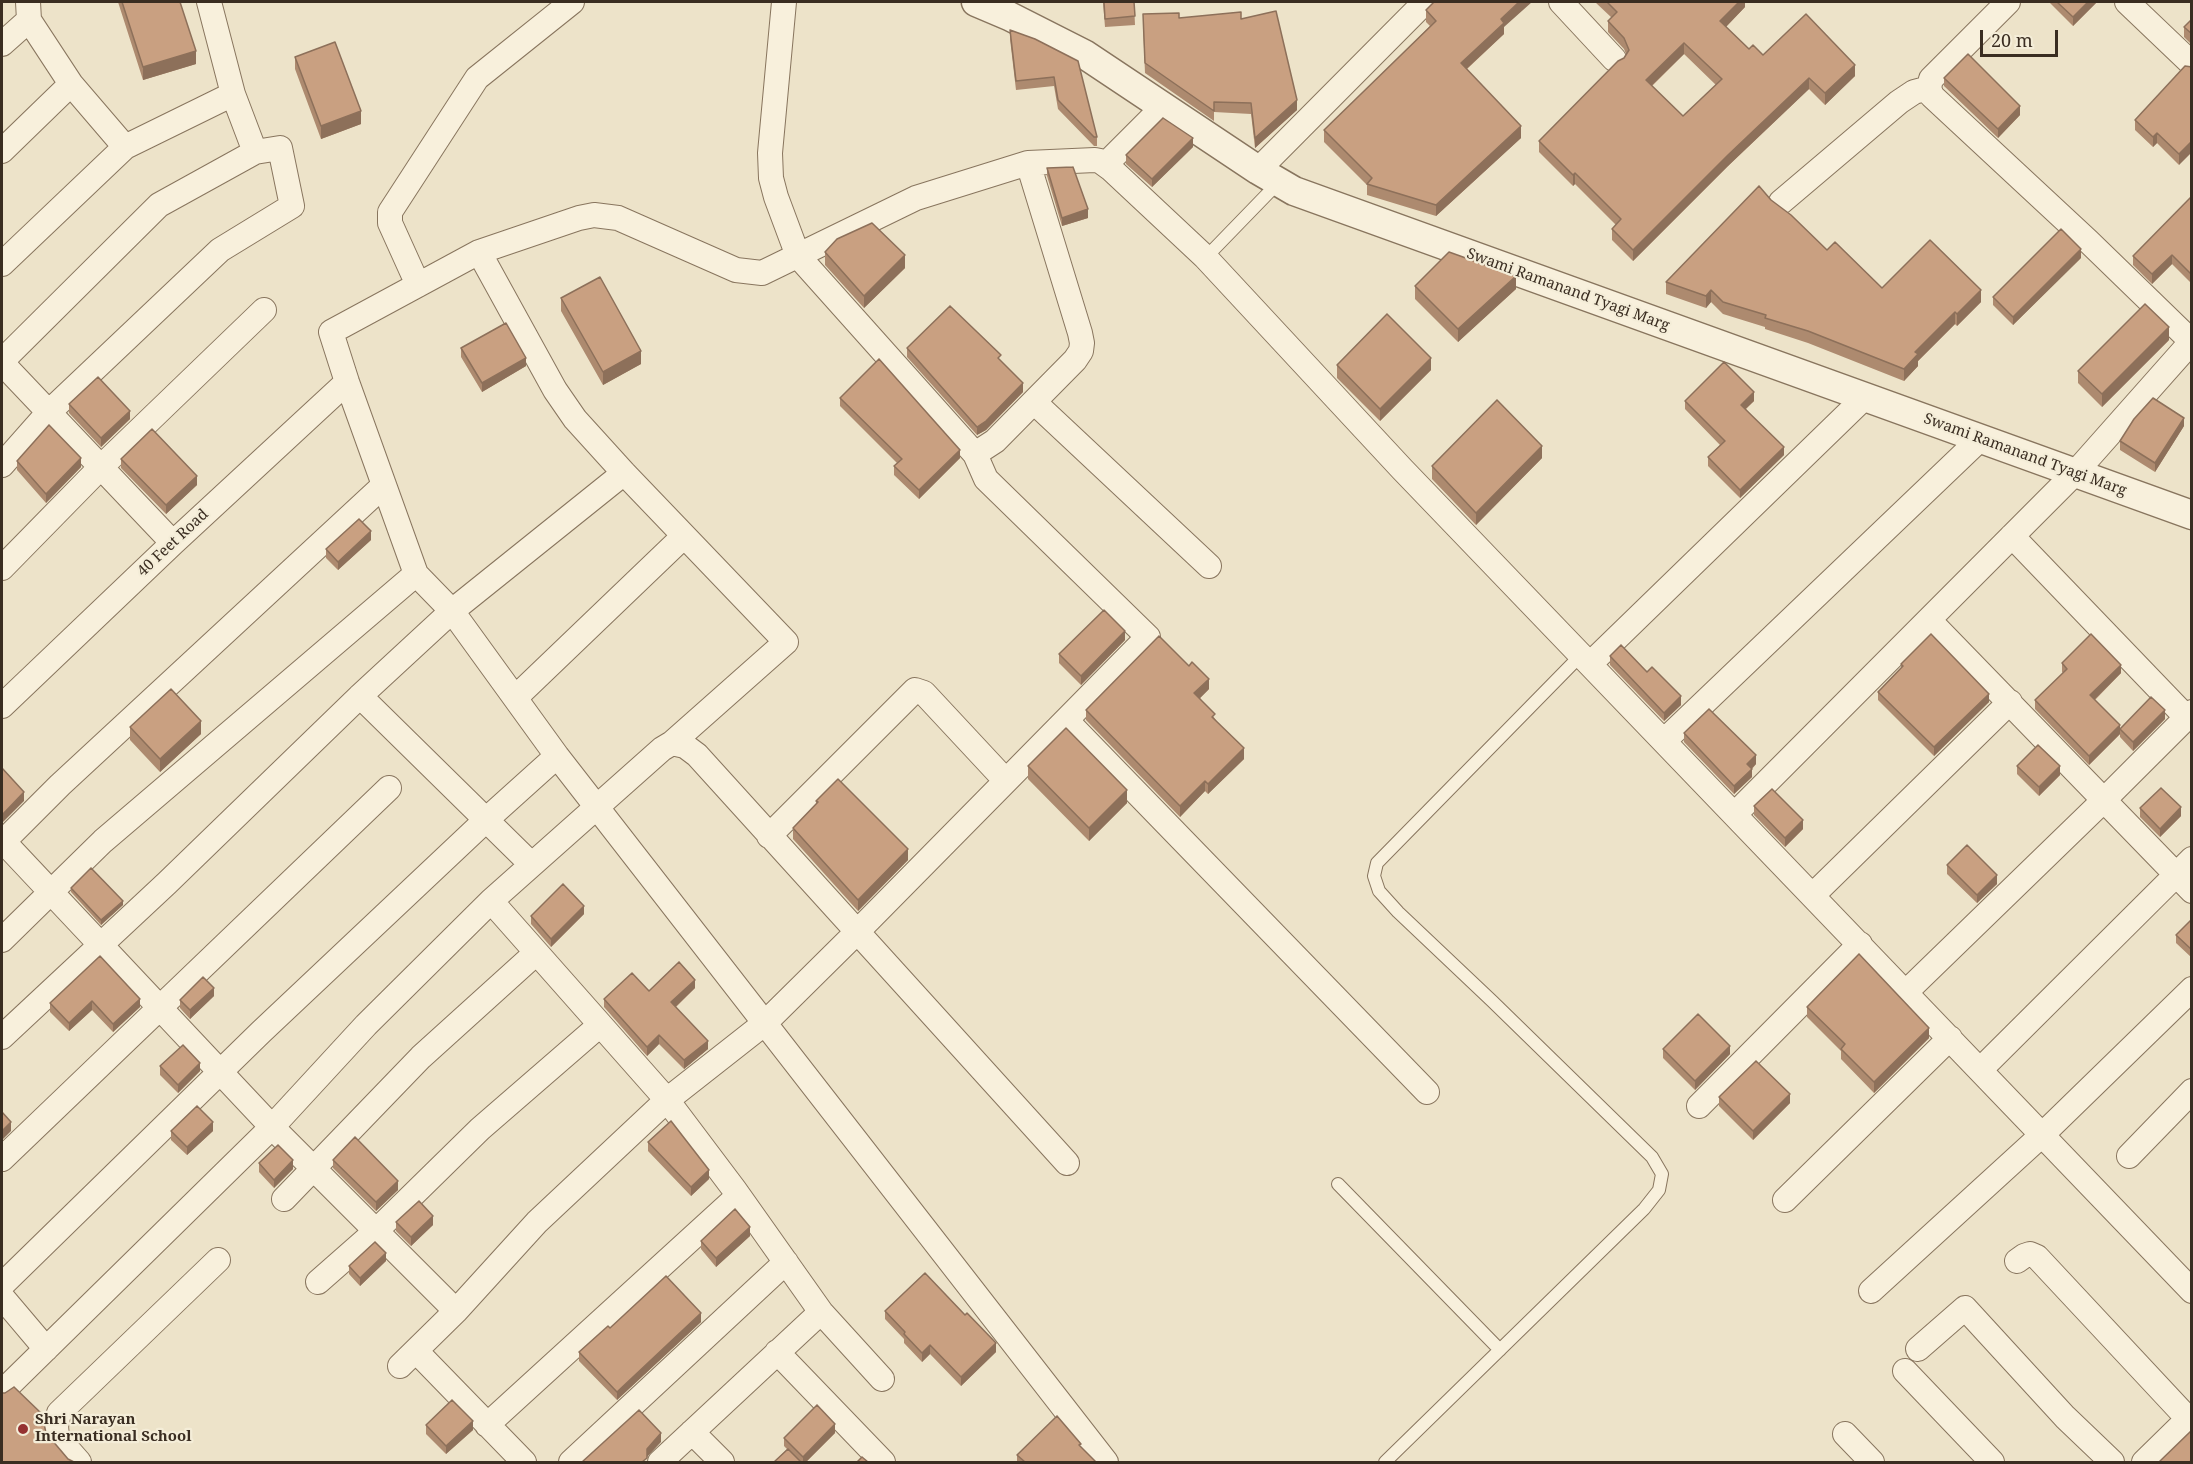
<!DOCTYPE html>
<html>
<head>
<meta charset="utf-8">
<style>
	body { margin:0 }
	#map { position:relative; width:2193px; height:1464px; overflow:hidden; background:#ede3c9; font-family:"Noto Serif",serif }
	canvas { display:block }
	.frame { position:absolute; inset:0; border:3px solid #3a2d21; pointer-events:none }
	.scale { position:absolute; left:1980px; top:30px; width:78px; height:27px; box-sizing:border-box; border:3px solid #3a2d21; border-top:0; padding-left:8px; font-size:18px; line-height:21px; white-space:nowrap; color:#3a2d21; -webkit-text-stroke:4px #f4edd8; paint-order:stroke }
</style>
</head>
<body>
<div id="map">
<canvas width="2193" height="1464"></canvas>
<div class="frame"></div>
<div class="scale">20 m</div>
</div>
<script>
const ctx = document.querySelector('canvas').getContext('2d');
ctx.lineJoin = 'round';
function shape(rows) {
  const path = new Path2D();
  for (const r of rows) {
    path.moveTo(r[0], r[1]);
    for (let i = 2; i < r.length; i += 2) path.lineTo(r[i], r[i + 1]);
  }
  return path;
}
function stroke(path, color, width, dash) {
  ctx.strokeStyle = color;
  ctx.lineWidth = width;
  ctx.lineCap = dash ? 'butt' : 'round';
  ctx.setLineDash(dash || []);
  ctx.stroke(path);
}
function fillPath(path, color) {
  ctx.fillStyle = color;
  ctx.fill(path, 'evenodd');
}
function label(font, color, halo, rows, align = 'center') {
  ctx.font = font + ' "Noto Serif",serif';
  ctx.lineWidth = 4.5;
  ctx.setLineDash([]);
  ctx.textBaseline = 'middle';
  ctx.strokeStyle = halo;
  ctx.fillStyle = color;
  for (const [text, x, y, turn = 0] of rows) {
    ctx.save();
    ctx.translate(x, y);
    ctx.rotate((+turn || 0) * Math.PI / 180);
    ctx.textAlign = isNaN(turn) ? turn : align;
    if (halo) ctx.strokeText(text, 0, 0);
    ctx.fillText(text, 0, 0);
    ctx.restore();
  }
}
const service = shape([
	[1214,249,1278,183],
	[1338,1184,1500,1350],
	[1385,1462,1644,1209,1659,1190,1662,1174,1652,1157,1492,1001,1398,912,1379,891,1374,876,1377,863,1581,655]
]);
const minor = shape([
	[28,2,29,20,71,84,125,147],
	[1561,2,1614,59],
	[2008,2,1931,79,1929,88,1932,96,2088,241,2191,341],
	[2127,2,2192,64],
	[2,44,29,20],
	[2,151,71,84],
	[1106,164,1164,106],
	[1258,170,1425,2],
	[1781,202,1899,102,1914,92,1929,88],
	[479,252,555,390,575,419,624,473,786,642,672,743],
	[2,264,125,147,233,94],
	[418,285,390,223,390,212,477,78,572,2],
	[2,361,159,205,255,152],
	[2,363,173,543],
	[1034,402,1209,566],
	[975,454,995,441,1075,360,1081,351,1082,343,1080,333,1028,163],
	[2,465,49,412,220,250,292,206,280,148,255,152,233,94,209,2],
	[2012,536,2186,717],
	[2,568,101,467,264,310],
	[1929,620,2192,891],
	[1590,664,1865,397],
	[360,696,531,864],
	[515,698,684,536],
	[2,706,173,543,347,382],
	[1066,720,1427,1092],
	[1664,741,1980,439],
	[1735,814,2075,473,2192,341],
	[769,836,915,690,924,693,1006,781],
	[2,840,272,1127,456,1311],
	[2,843,60,785,384,485],
	[1813,895,2010,702],
	[491,901,667,1100,734,1189,821,1312,882,1379],
	[2,940,103,841,416,574],
	[1906,992,2104,800,2192,712],
	[2,1037,167,883,360,696,452,611,624,473],
	[1980,1070,2192,859],
	[1699,1106,1860,944],
	[2129,1156,2192,1091],
	[2,1159,389,788],
	[284,1199,421,1057,536,953],
	[1785,1200,1950,1038],
	[2017,1261,2024,1256,2030,1254,2037,1257,2192,1423],
	[318,1282,376,1231,480,1129,600,1025],
	[2,1285,261,1032,487,819,557,756],
	[1871,1291,2043,1134,2192,989],
	[2,1297,46,1349],
	[1918,1349,1965,1308,2065,1417,2112,1462],
	[416,1351,524,1462],
	[777,1352,883,1462],
	[400,1366,456,1311,537,1222,667,1100,765,1023,856,933,1148,637,986,479,975,454,798,256,776,197,771,178,770,153,784,2],
	[1905,1371,1992,1462],
	[2,1392,272,1127,366,1025,491,901,662,749,672,743,685,746,697,755,1067,1163],
	[487,1425,738,1196],
	[692,1432,722,1462],
	[1845,1434,1872,1462],
	[79,1462,57,1437,56,1426,59,1413,218,1260],
	[571,1462,786,1262],
	[660,1462,821,1312],
	[1106,1462,557,756,452,611,416,574,347,382,331,332,479,252,579,218,594,215,618,218,736,270,762,273,916,198,1028,163,1095,160,1100,161,1111,169,1205,257,1402,469,2192,1291],
	[2144,1462,2192,1415]
]);
const tertiary = shape([
	[976,2,1009,16,1084,54,1258,170,1294,191,2192,515]
]);
const wall = shape([
	[118,2,180,2,196,64,143,80],
	[1103,2,1134,2,1135,25,1105,27],
	[1595,2,1745,2,1745,7,1726,27,1749,49,1763,55,1855,76,1825,105,1809,89,1728,166,1633,261,1612,240,1612,229,1616,225,1575,184,1573,186,1539,152,1539,141,1624,58,1626,54,1624,49,1608,32,1608,21,1612,18],
	[1684,54,1716,85,1683,116,1652,86],
	[2049,2,2097,2,2073,26],
	[1426,10,1504,27,1504,34,1467,69,1521,138,1436,216,1367,195,1367,185,1324,142,1324,130,1430,26,1426,22],
	[1179,18,1241,19,1297,110,1255,148,1251,114,1214,112,1214,121,1145,73,1143,24],
	[2192,19,2192,45,2184,37,2184,27],
	[1010,30,1035,39,1097,137,1097,146,1094,146,1058,109,1054,86,1016,90,1010,39],
	[295,57,361,124,321,139,295,69],
	[2192,67,2179,165,2157,143,2153,147,2135,130,2135,120],
	[1944,78,2020,115,1998,138,1944,86],
	[1193,147,1152,187,1126,164,1126,155],
	[1047,168,1088,218,1062,226,1047,176],
	[1771,200,1827,250,1882,288,1981,302,1957,326,1955,324,1918,361,1918,366,1904,381,1808,343,1765,329,1765,327,1723,314,1711,302,1706,308,1666,294,1666,282],
	[2192,200,2192,284,2172,264,2152,284,2133,265,2133,256],
	[825,252,905,268,864,308,825,265],
	[2081,258,2013,325,1993,305,1993,297],
	[1415,286,1516,289,1458,342,1415,299],
	[561,298,641,364,603,385,561,311],
	[2169,340,2102,407,2078,383,2078,371],
	[461,348,526,366,482,392,461,357],
	[907,348,1001,361,1023,392,986,430,977,435,907,357],
	[1337,365,1431,370,1380,421,1337,378],
	[840,398,960,458,919,499,894,475,894,466,897,463,840,406],
	[1685,401,1754,401,1746,409,1784,455,1740,498,1708,466,1708,457,1720,445,1685,409],
	[69,404,130,419,101,447,69,413],
	[2184,426,2155,472,2120,450,2120,441],
	[1542,458,1476,525,1432,479,1432,466],
	[121,459,197,485,166,514,121,468],
	[17,461,81,467,46,503,17,470],
	[371,540,338,570,326,558,326,549],
	[1125,640,1081,685,1059,663,1059,654],
	[1610,656,1647,672,1681,705,1664,721,1610,665],
	[2062,663,2121,673,2095,700,2120,728,2165,719,2133,751,2120,737,2120,734,2089,765,2035,709,2035,700,2063,673,2062,672],
	[1901,664,1989,702,1934,756,1878,700,1878,692,1901,668],
	[1209,689,1200,698,1244,759,1208,794,1205,791,1180,817,1086,720,1086,710],
	[130,727,201,734,160,772,130,740],
	[1684,733,1756,764,1752,769,1752,777,1734,794,1684,742],
	[1028,766,1127,803,1089,841,1028,779],
	[2017,766,2060,775,2039,796,2017,774],
	[816,801,908,860,858,911,793,839,793,828,816,804],
	[1754,806,1803,829,1785,847,1754,815],
	[2140,808,2181,816,2160,837,2140,817],
	[1947,865,1997,884,1977,903,1947,874],
	[71,888,123,905,101,925,71,892],
	[584,914,551,947,531,924,531,916],
	[2192,919,2192,958,2176,943,2176,935],
	[695,988,676,1007,708,1049,684,1069,659,1044,647,1056,604,1007,604,999,649,991],
	[214,996,190,1019,180,1008,180,1000],
	[140,999,140,1007,113,1032,92,1010,69,1031,50,1012,50,1003],
	[1807,1007,1929,1038,1874,1093,1841,1059,1841,1051,1807,1017],
	[1663,1049,1730,1054,1695,1090,1663,1058],
	[160,1066,200,1071,178,1093,160,1075],
	[1719,1097,1790,1103,1753,1140,1719,1106],
	[171,1131,213,1131,187,1155,171,1140],
	[648,1142,709,1179,691,1196,648,1151],
	[333,1160,398,1190,376,1211,333,1168],
	[259,1163,293,1169,274,1188,259,1172],
	[396,1222,433,1225,411,1246,396,1231],
	[750,1236,716,1267,701,1249,701,1241],
	[386,1261,360,1286,349,1274,349,1266],
	[885,1311,996,1352,961,1386,930,1354,922,1362,904,1343,904,1339,885,1319],
	[701,1322,617,1400,579,1361,579,1352,610,1328],
	[426,1425,473,1430,446,1454,426,1434],
	[835,1433,806,1462,774,1462,787,1449,784,1446,784,1438],
	[1081,1447,1096,1462,1017,1462,1017,1455]
]);
const shadedWall = shape([
	[1519,2,1532,2,1504,27,1504,34,1461,74,1461,63,1501,19],
	[1739,2,1745,2,1745,7,1720,33,1720,21],
	[2088,2,2097,2,2073,26,2073,17],
	[1684,43,1684,54,1646,91,1646,80],
	[196,51,196,64,143,80,143,67],
	[1855,65,1855,76,1825,105,1825,93],
	[1809,78,1809,89,1728,166,1633,261,1633,250,1728,155],
	[1297,100,1297,110,1255,148,1255,138],
	[2020,106,2020,115,1998,138,1998,129],
	[361,111,361,124,321,139,321,126],
	[1521,126,1521,138,1436,216,1436,205],
	[2157,133,2157,143,2153,147,2153,137],
	[1193,138,1193,147,1152,187,1152,179],
	[2192,141,2192,152,2179,165,2179,154],
	[1575,173,1575,184,1573,186,1573,175],
	[1088,209,1088,218,1062,226,1062,218],
	[2081,249,2081,258,2013,325,2013,317],
	[905,255,905,268,864,308,864,296],
	[2172,255,2172,264,2152,284,2152,274],
	[1516,276,1516,289,1458,342,1458,329],
	[1711,290,1711,302,1706,308,1706,296],
	[1981,290,1981,302,1957,326,1957,314],
	[1955,312,1955,324,1918,361,1918,366,1904,381,1904,369,1915,352],
	[2169,327,2169,340,2102,407,2102,394],
	[641,351,641,364,603,385,603,372],
	[526,358,526,366,482,392,482,383],
	[1431,358,1431,370,1380,421,1380,409],
	[1023,383,1023,392,986,430,977,435,977,427],
	[1754,392,1754,401,1741,413,1741,405],
	[130,411,130,419,101,447,101,438],
	[2184,418,2184,426,2155,472,2155,463],
	[1542,446,1542,458,1476,525,1476,513],
	[1784,447,1784,455,1740,498,1740,490],
	[960,450,960,458,919,499,919,490],
	[81,458,81,467,46,503,46,494],
	[197,476,197,485,166,514,166,505],
	[371,531,371,540,338,570,338,562],
	[1125,631,1125,640,1081,685,1081,676],
	[2121,665,2121,673,2090,704,2090,695],
	[1209,679,1209,689,1194,704,1194,693],
	[1989,694,1989,702,1934,756,1934,747],
	[1681,696,1681,705,1664,721,1664,713],
	[2165,710,2165,719,2133,751,2133,742],
	[201,721,201,734,160,772,160,759],
	[2120,725,2120,734,2089,765,2089,756],
	[1244,748,1244,759,1208,794,1208,784],
	[1756,755,1756,764,1747,773,1747,764],
	[2060,766,2060,775,2039,796,2039,787],
	[1752,769,1752,777,1734,794,1734,786],
	[1205,781,1205,791,1180,817,1180,806],
	[1127,790,1127,803,1089,841,1089,828],
	[24,792,24,801,2,823,2,815],
	[2181,807,2181,816,2160,837,2160,829],
	[1803,820,1803,829,1785,847,1785,838],
	[908,849,908,860,858,911,858,900],
	[1997,875,1997,884,1977,903,1977,895],
	[123,901,123,905,101,925,101,920],
	[584,906,584,914,551,947,551,939],
	[695,980,695,988,671,1011,671,1002],
	[214,988,214,996,190,1019,190,1010],
	[140,999,140,1007,113,1032,113,1024],
	[92,1001,92,1010,69,1031,69,1023],
	[1929,1028,1929,1038,1874,1093,1874,1082],
	[659,1035,659,1044,647,1056,647,1047],
	[708,1041,708,1049,684,1069,684,1060],
	[1730,1046,1730,1054,1695,1090,1695,1081],
	[200,1063,200,1071,178,1093,178,1085],
	[1790,1094,1790,1103,1753,1140,1753,1131],
	[11,1122,11,1131,2,1140,2,1131],
	[213,1122,213,1131,187,1155,187,1147],
	[293,1160,293,1169,274,1188,274,1180],
	[709,1170,709,1179,691,1196,691,1187],
	[398,1181,398,1190,376,1211,376,1202],
	[433,1216,433,1225,411,1246,411,1237],
	[750,1227,750,1236,716,1267,716,1258],
	[386,1253,386,1261,360,1286,360,1278],
	[701,1313,701,1322,617,1400,617,1392],
	[996,1343,996,1352,961,1386,961,1377],
	[930,1345,930,1354,922,1362,922,1353],
	[473,1421,473,1430,446,1454,446,1446],
	[835,1424,835,1433,806,1462,803,1462,803,1457],
	[661,1433,661,1442,647,1457,647,1449]
]);
const building = shape([
	[122,2,180,2,196,51,143,67,122,2],
	[1104,2,1134,2,1135,16,1105,19,1104,2],
	[1434,2,1519,2,1501,19,1504,23,1461,63,1521,126,1436,205,1367,184,1372,178,1324,130,1436,21,1426,10,1434,2],
	[1607,2,1739,2,1720,21,1749,49,1753,45,1763,55,1806,14,1855,65,1825,93,1809,78,1728,155,1633,250,1612,229,1621,219,1575,173,1573,175,1539,141,1618,61,1624,58,1629,50,1624,38,1608,21,1617,12,1607,2],
	[1684,43,1722,79,1683,116,1646,80,1684,43],
	[2057,2,2088,2,2073,17,2057,2],
	[1276,11,1297,100,1255,138,1251,103,1214,102,1214,111,1145,63,1143,14,1179,13,1179,18,1241,12,1241,19,1276,11],
	[2192,19,2192,34,2184,27,2192,19],
	[1010,30,1035,39,1078,61,1097,137,1094,137,1058,100,1054,77,1016,81,1010,30],
	[335,42,361,111,321,126,295,57,335,42],
	[1968,54,2020,106,1998,129,1944,78,1968,54],
	[2185,66,2192,67,2192,141,2179,154,2157,133,2153,137,2135,120,2185,66],
	[1163,118,1193,138,1152,179,1126,155,1163,118],
	[1073,167,1088,209,1062,218,1047,168,1073,167],
	[1759,186,1771,200,1791,215,1827,250,1835,242,1882,288,1930,240,1981,290,1957,314,1955,312,1915,352,1918,354,1904,369,1808,331,1765,318,1766,315,1723,302,1711,290,1706,296,1666,282,1759,186],
	[2190,198,2192,200,2192,275,2172,255,2152,274,2133,256,2190,198],
	[872,223,905,255,864,296,825,252,837,239,872,223],
	[2061,229,2081,249,2013,317,1993,297,2061,229],
	[1449,252,1516,276,1458,329,1415,286,1449,252],
	[600,277,641,351,603,372,561,298,600,277],
	[2145,304,2169,327,2102,394,2078,371,2145,304],
	[950,306,1001,355,998,358,1023,383,986,421,977,427,907,348,950,306],
	[1387,314,1431,358,1380,409,1337,365,1387,314],
	[506,323,526,358,482,383,461,348,506,323],
	[879,359,960,450,919,490,894,466,902,459,840,398,879,359],
	[1724,362,1754,392,1741,405,1784,447,1740,490,1708,457,1725,441,1685,401,1724,362],
	[98,377,130,411,101,438,69,404,98,377],
	[2153,398,2184,418,2155,463,2120,441,2134,419,2153,398],
	[1497,400,1542,446,1476,513,1432,466,1497,400],
	[49,425,81,458,46,494,17,461,49,425],
	[152,429,197,476,166,505,121,459,152,429],
	[359,519,371,531,338,562,326,549,359,519],
	[1104,610,1125,631,1081,676,1059,654,1104,610],
	[1931,634,1989,694,1934,747,1878,692,1903,666,1901,664,1931,634],
	[2091,634,2121,665,2090,695,2120,725,2089,756,2035,700,2067,669,2062,663,2091,634],
	[1159,636,1189,666,1192,662,1209,679,1194,693,1215,714,1212,717,1244,748,1208,784,1205,781,1180,806,1086,710,1159,636],
	[1621,645,1647,672,1652,667,1681,696,1664,713,1610,656,1621,645],
	[171,689,201,721,160,759,130,727,171,689],
	[2151,697,2165,710,2133,742,2120,729,2151,697],
	[1709,709,1756,755,1747,764,1752,769,1734,786,1684,733,1709,709],
	[1066,728,1127,790,1089,828,1028,766,1066,728],
	[2038,745,2060,766,2039,787,2017,766,2038,745],
	[2,768,24,792,2,815,2,768],
	[838,779,908,849,858,900,793,828,818,802,816,801,838,779],
	[2161,788,2181,807,2160,829,2140,808,2161,788],
	[1772,789,1803,820,1785,838,1754,806,1772,789],
	[1967,845,1997,875,1977,895,1947,865,1967,845],
	[91,868,123,901,101,920,71,888,91,868],
	[563,884,584,906,551,939,531,916,563,884],
	[2192,919,2192,950,2176,935,2192,919],
	[1859,954,1929,1028,1874,1082,1841,1049,1845,1044,1807,1007,1859,954],
	[100,956,140,999,113,1024,92,1001,69,1023,50,1003,100,956],
	[679,962,695,980,671,1002,708,1041,684,1060,659,1035,647,1047,604,999,632,973,649,991,679,962],
	[203,977,214,988,190,1010,180,1000,203,977],
	[1698,1014,1730,1046,1695,1081,1663,1049,1698,1014],
	[183,1045,200,1063,178,1085,160,1066,183,1045],
	[1756,1061,1790,1094,1753,1131,1719,1097,1756,1061],
	[197,1106,213,1122,187,1147,171,1131,197,1106],
	[2,1112,11,1122,2,1131,2,1112],
	[671,1121,709,1170,691,1187,648,1142,671,1121],
	[355,1137,398,1181,376,1202,333,1160,355,1137],
	[278,1145,293,1160,274,1180,259,1163,278,1145],
	[419,1201,433,1216,411,1237,396,1222,419,1201],
	[735,1209,750,1227,716,1258,701,1241,735,1209],
	[375,1242,386,1253,360,1278,349,1266,375,1242],
	[925,1273,965,1315,967,1313,996,1343,961,1377,930,1345,922,1353,904,1334,905,1332,885,1311,925,1273],
	[666,1276,701,1313,617,1392,579,1352,608,1326,610,1328,666,1276],
	[14,1387,42,1414,46,1433,68,1459,74,1462,2,1462,2,1393,5,1393,14,1387],
	[452,1400,473,1421,446,1446,426,1425,452,1400],
	[817,1405,835,1424,803,1457,784,1438,817,1405],
	[639,1410,661,1433,647,1449,647,1458,642,1462,582,1462,639,1410],
	[1057,1416,1081,1444,1079,1445,1096,1462,1025,1462,1017,1455,1057,1416],
	[2192,1430,2192,1460,2189,1462,2159,1462,2192,1430],
	[788,1449,801,1462,774,1462,788,1449],
	[862,1457,868,1462,857,1462,862,1457]
]);
const markers = [
	[23,1429,6,"#953231"]
];
const streetNames = [
	["Swami Ramanand Tyagi Marg",1568,290,20],
	["Swami Ramanand Tyagi Marg",2025,455,20],
	["40 Feet Road",173,543,-43]
];
const poiNames = [
	["Shri Narayan",35,1420],
	["International School",35,1437]
];
stroke(service, '#88755e', 14);
stroke(minor, '#88755e', 26);
stroke(tertiary, '#88755e', 31);
stroke(service, '#f8f0dc', 12);
stroke(minor, '#f8f0dc', 24);
stroke(tertiary, '#f8f0dc', 28);
fillPath(wall, '#ad8a6f');
fillPath(shadedWall, '#8d705a');
fillPath(building, '#c9a081');
stroke(building, '#8d705a', 1.5);
for (const [x, y, r, color] of markers) {
  const dot = new Path2D();
  dot.arc(x, y, r, 0, 2 * Math.PI);
  ctx.fillStyle = color;
  ctx.fill(dot);
  stroke(dot, '#f4edd8', 2);
}
label('15px', '#3a2d21', '#f4edd8', streetNames);
label('bold 15px', '#3a2d21', '#f4edd8', poiNames, 'left');
</script>
</body>
</html>
